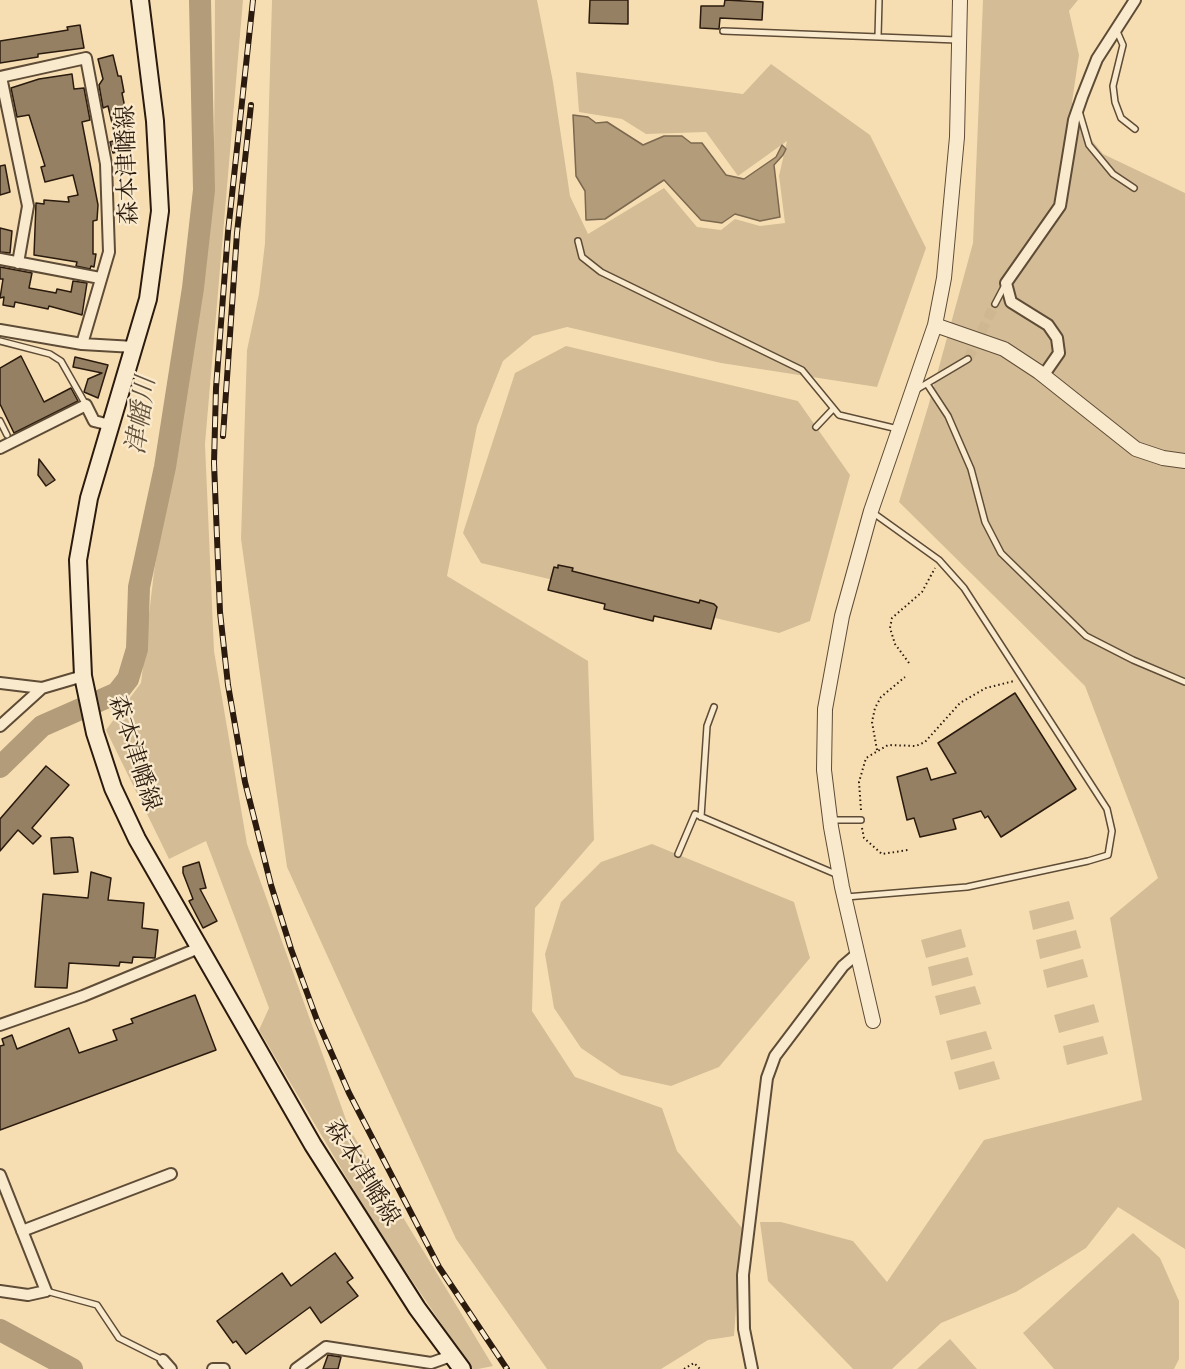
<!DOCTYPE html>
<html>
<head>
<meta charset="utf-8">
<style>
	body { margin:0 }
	canvas { display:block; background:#f7deb2 }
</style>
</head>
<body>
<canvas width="1185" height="1369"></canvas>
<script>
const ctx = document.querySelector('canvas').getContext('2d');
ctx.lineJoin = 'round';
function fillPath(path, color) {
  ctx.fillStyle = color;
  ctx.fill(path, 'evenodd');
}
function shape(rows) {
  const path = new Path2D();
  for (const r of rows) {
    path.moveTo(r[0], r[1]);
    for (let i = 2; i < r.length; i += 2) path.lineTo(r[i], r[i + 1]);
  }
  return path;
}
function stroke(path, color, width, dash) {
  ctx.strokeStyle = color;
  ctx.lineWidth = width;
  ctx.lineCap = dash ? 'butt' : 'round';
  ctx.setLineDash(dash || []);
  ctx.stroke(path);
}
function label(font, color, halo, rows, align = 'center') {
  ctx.font = font + ' Vollkorn,"Noto Serif JP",serif';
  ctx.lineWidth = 4.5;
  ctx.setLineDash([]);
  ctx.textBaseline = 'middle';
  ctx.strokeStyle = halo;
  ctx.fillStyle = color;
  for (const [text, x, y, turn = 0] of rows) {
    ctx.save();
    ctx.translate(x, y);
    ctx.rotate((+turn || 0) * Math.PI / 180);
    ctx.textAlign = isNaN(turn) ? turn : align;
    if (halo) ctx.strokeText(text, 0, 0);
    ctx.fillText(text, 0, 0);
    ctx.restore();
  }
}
const green = shape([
	[215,0,243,0,205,444,214,651,247,844,349,1128,493,1366,478,1369,472,1369,377,1229,259,1030,269,1008,206,841,169,859,106,730,141,683,154,572,192,342,214,159],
	[272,0,537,0,553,82,570,196,588,234,664,188,697,227,721,230,735,219,760,226,785,223,779,176,787,141,738,176,706,132,646,134,622,119,579,112,576,72,743,94,771,64,870,135,926,248,877,387,721,363,567,327,533,336,503,361,477,426,447,576,588,661,594,840,535,908,532,1011,575,1077,662,1108,677,1151,742,1228,734,1336,708,1340,661,1369,547,1369,456,1239,287,867,241,539,247,350,259,294,265,243],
	[983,0,1078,0,1069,11,1079,55,1072,102,1082,128,1103,154,1185,193,1185,1249,1118,1207,1086,1248,1016,1292,941,1323,892,1369,853,1369,768,1281,760,1222,781,1222,853,1241,887,1282,984,1140,1142,1100,1110,918,1158,878,1085,686,899,502,928,407,973,243],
	[566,346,798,401,850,475,810,621,779,633,481,563,463,533,515,373],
	[652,844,794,902,810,958,719,1067,671,1086,621,1075,581,1048,554,1008,545,954,561,902,601,862],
	[1069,901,1074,919,1033,930,1029,911],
	[961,929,966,947,926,958,921,940],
	[1076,930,1081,948,1040,959,1036,940],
	[968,957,973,975,932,986,928,967],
	[1083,959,1088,977,1047,988,1043,970],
	[975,986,981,1004,940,1015,935,996],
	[1094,1004,1099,1022,1059,1033,1054,1015],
	[986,1031,992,1049,951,1060,946,1041],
	[1103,1036,1108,1054,1067,1065,1063,1046],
	[994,1061,1000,1079,959,1090,954,1072],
	[1133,1233,1160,1258,1179,1301,1179,1359,1174,1369,1054,1369,1023,1333],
	[950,1339,977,1369,917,1369]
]);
const water = shape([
	[573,115,588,117,596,123,607,122,643,145,664,136,682,136,691,143,702,143,726,175,744,179,776,157,782,145,786,149,783,155,774,165,780,217,760,221,735,214,722,223,701,220,664,180,605,219,586,220,585,191,576,176,573,115]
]);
const river = shape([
	[0,767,42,726,117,693,128,679,137,649,139,587,165,467,193,288,204,190,200,0],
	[0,1330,72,1369]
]);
const building = shape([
	[590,0,628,0,628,24,589,23,590,0],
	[725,0,763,2,762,20,720,18,719,29,700,28,701,6,724,6,725,0],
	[80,25,84,48,38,54,38,57,0,63,0,41,68,30,67,27,80,25],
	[113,55,118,76,121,76,124,92,122,93,133,148,113,153,110,142,116,140,108,106,103,108,99,85,103,79,98,59,113,55],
	[72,74,74,89,84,88,90,120,82,122,98,205,97,220,93,221,93,254,96,254,94,267,91,266,90,269,76,266,77,262,34,255,36,203,44,204,44,200,69,202,68,197,78,195,73,175,45,182,41,167,45,166,29,115,17,117,11,88,39,79,72,74],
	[5,165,10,192,0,195,0,166,5,165],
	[0,228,12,231,10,253,0,252,0,228],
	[0,267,32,273,29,288,56,293,57,289,71,292,73,281,87,283,82,315,49,306,48,309,15,302,14,307,3,305,4,297,0,298,3,279,0,279,0,267],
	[21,356,44,402,71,388,78,401,14,433,0,404,0,368,21,356],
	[75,357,108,365,98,398,84,392,88,379,102,373,73,367,75,357],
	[39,459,55,480,46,486,38,475,39,459],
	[558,565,573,568,572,571,699,603,700,600,714,604,717,607,711,629,654,616,653,621,604,609,605,604,548,590,554,567,558,568,558,565],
	[1015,693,1076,789,1001,837,988,816,985,818,981,811,953,819,956,829,920,837,914,818,907,820,897,777,927,768,931,780,956,773,938,743,1015,693],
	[46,766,69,785,32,828,41,836,33,844,18,830,0,851,0,819,46,766],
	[69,837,73,838,78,872,54,874,51,838,69,837],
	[199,862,206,888,200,889,217,921,203,928,189,901,193,899,183,873,183,867,199,862],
	[91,872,111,878,108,900,144,903,142,928,158,930,155,958,133,957,132,963,120,962,119,966,69,963,67,988,35,987,43,894,88,898,91,872],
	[195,995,216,1050,0,1130,0,1046,4,1045,2,1039,12,1035,17,1049,69,1028,79,1053,117,1040,113,1030,133,1023,131,1019,195,995],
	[335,1253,353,1278,347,1282,358,1296,321,1323,310,1307,246,1354,236,1341,233,1343,217,1321,282,1273,291,1286,335,1253],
	[328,1355,341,1357,338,1369,323,1369,328,1355]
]);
const minorTunnel = shape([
	[968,359,995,304]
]);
const path = shape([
	[909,663,895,644,890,628,892,618,922,592,935,568],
	[877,750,872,722,875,708,881,697,905,677],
	[861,810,859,782,866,758,888,745,916,746,925,742,960,703,986,688,1014,681],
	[862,828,864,838,882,854,908,850],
	[684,1369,694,1363,700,1369]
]);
const service = shape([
	[1116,29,1123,45,1113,86,1115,102,1121,118,1135,129],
	[723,31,957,40],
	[878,37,879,0],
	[1079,111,1089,145,1113,174,1134,188],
	[578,241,582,257,601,272,802,370,839,415,898,429],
	[995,304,1005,285],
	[0,341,50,354,61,361,86,405],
	[927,384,948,416,971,469,985,522,1001,553,1086,636,1133,660,1185,682],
	[914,391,968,359],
	[0,421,7,435],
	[816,427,833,409],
	[701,817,707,726,714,707],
	[830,820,861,820],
	[678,854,695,814,838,875],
	[846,897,967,887,1088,861,1108,855,1112,831,1107,809,964,588,939,560,872,512],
	[46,1291,97,1305,119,1338,163,1360]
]);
const minor = shape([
	[0,77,86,58,106,164,109,252,82,344],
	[1,77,28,206,18,263],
	[0,259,100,278],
	[0,330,82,344,134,347],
	[1043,376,1059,353,1057,338,1048,325,1011,302,1006,283,1060,206,1074,120,1082,97,1097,59,1135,0],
	[0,448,86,405,94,421,110,425],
	[0,683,42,688,83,676],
	[0,726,42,688],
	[0,1025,83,996,199,948],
	[0,1175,46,1291,28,1295,0,1291],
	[22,1231,171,1174],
	[163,1360,171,1369],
	[213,1369,224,1369],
	[296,1369,326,1347,431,1363,451,1356],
	[752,1369,744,1329,743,1275,767,1078,775,1056,843,966,857,954]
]);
const tertiary = shape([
	[935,325,1004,349,1039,372,1136,449,1163,458,1185,461],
	[873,1021,842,887,831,827,824,770,825,709,842,616,871,511,935,325,944,278,957,137,960,0]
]);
const secondary = shape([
	[140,0,155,121,160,211,148,299,89,498,78,560,83,676,95,733,113,788,137,839,313,1145,417,1308,462,1369]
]);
const rail = shape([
	[253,0,228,232,216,388,214,463,220,612,228,685,245,782,271,885,291,949,317,1020,349,1093,439,1267,507,1369],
	[223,436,237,233,251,105]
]);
const streetNames = [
	["森本津幡線",130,165,-92],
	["森本津幡線",132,754,72],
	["森本津幡線",360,1174,58]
];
const waterNames = [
	["津幡川",144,416,-82]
];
fillPath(green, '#d4bd96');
fillPath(water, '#b29c7a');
stroke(water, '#7c684f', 1.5);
stroke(river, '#b29c7a', 22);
fillPath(building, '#958063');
stroke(building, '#2b1b0e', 1.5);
stroke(minorTunnel, '#ceb791', 10, [10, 5]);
stroke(service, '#5e4c37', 8);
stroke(minor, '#5e4c37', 14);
stroke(tertiary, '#5e4c37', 16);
stroke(secondary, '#2b1b0e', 20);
stroke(path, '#2b1b0e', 2, [1.5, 3]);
stroke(service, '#faeacd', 5);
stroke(minor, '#faeacd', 10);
stroke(tertiary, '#faeacd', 14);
stroke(secondary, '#faeacd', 16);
stroke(rail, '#2b1b0e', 6);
stroke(rail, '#faeacd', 4, [11]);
label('24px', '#2b1b0e', '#faeacd', streetNames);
label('italic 26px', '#614f39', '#faeacd', waterNames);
</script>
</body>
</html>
